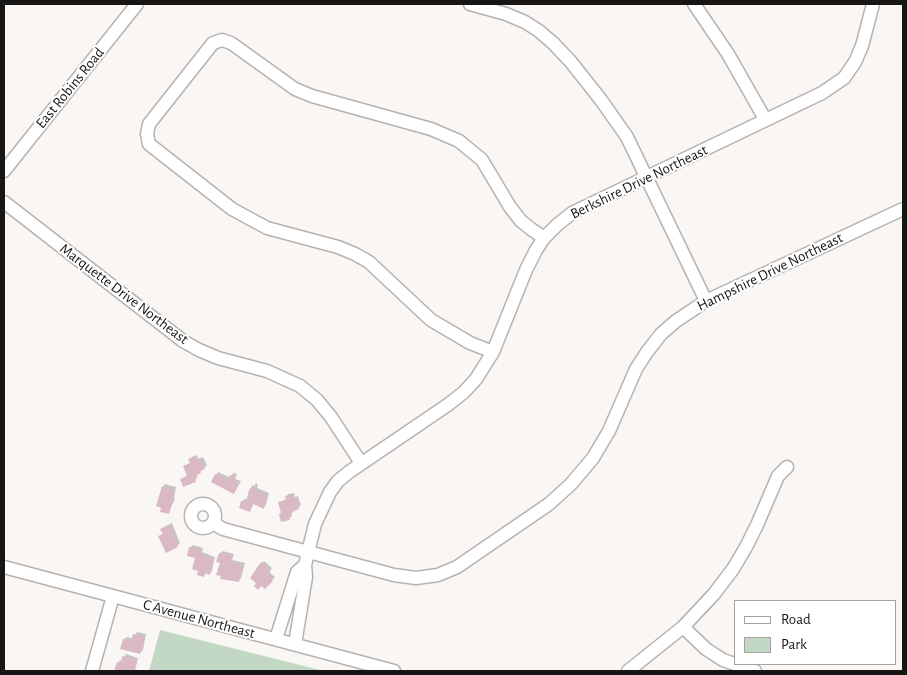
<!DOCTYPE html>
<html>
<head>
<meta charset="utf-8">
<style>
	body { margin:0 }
	#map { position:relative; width:907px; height:675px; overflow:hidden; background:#f9f6f4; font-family:"Alegreya Sans",sans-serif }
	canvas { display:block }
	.frame { position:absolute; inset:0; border:5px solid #171615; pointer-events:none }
	.legend { position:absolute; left:734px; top:600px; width:162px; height:65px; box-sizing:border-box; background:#fff; border:1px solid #a2a2a1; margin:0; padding:6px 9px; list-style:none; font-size:15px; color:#171615 }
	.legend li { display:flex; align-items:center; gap:10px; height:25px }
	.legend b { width:25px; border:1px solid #a2a2a1 }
</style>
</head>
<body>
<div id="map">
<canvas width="907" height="675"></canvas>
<div class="frame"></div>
<ul class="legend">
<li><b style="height:6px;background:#fff"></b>Road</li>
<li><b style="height:14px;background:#c2d8c4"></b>Park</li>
</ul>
</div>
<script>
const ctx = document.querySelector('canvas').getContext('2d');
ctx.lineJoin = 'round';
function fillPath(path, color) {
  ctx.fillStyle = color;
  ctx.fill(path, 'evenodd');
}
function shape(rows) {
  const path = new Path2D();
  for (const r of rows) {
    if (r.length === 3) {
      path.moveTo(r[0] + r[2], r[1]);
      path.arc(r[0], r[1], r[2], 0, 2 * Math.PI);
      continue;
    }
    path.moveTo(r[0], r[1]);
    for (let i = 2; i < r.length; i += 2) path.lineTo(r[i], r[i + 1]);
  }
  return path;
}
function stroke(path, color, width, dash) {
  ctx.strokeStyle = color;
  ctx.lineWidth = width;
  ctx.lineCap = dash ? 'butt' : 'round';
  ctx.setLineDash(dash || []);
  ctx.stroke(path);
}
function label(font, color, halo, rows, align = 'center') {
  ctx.font = font + ' "Alegreya Sans",sans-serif';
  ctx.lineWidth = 4;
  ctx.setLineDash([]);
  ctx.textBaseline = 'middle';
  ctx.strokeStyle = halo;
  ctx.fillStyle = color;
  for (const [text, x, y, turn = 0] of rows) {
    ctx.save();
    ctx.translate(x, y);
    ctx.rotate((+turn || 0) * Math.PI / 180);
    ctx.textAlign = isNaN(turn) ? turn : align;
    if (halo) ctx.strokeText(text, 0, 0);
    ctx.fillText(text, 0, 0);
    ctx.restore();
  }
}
const green = shape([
	[160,630,324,671,149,671]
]);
const shadow = shape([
	[197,455,198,459,203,457,207,465,196,476,197,478,195,481,181,479,188,475,185,466,191,462,189,460,192,457],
	[218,472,229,477,234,473,237,474,235,479,241,481,234,493,216,475],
	[256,483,258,485,257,488,269,493,266,505,263,507,254,503,250,510,240,508,242,501,245,499,248,499],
	[165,484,176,487,174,498,175,499,168,513,163,487],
	[294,493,295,497,298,496,301,505,291,514,292,516,289,519,282,512,279,503,286,499,286,497,288,494],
	[172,523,180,543,177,546,159,537,164,533,164,527],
	[193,545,203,548,202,552,215,557,212,571,210,573,207,572,204,575,196,557,190,548],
	[223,551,234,554,232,560,245,563,241,578,238,581,221,562,220,553],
	[264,561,272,568,269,572,275,577,265,588,257,583,256,569],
	[137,632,146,634,143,650,140,653,124,639,127,637,133,639],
	[126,654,138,658,135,671,116,670,118,663,120,660,122,661]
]);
const building = shape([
	[194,457,196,460,200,458,205,469,200,471,201,473,197,475,198,476,194,478,196,482,183,487,180,479,187,476,183,466,190,463,188,459],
	[215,474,226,479,228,478,230,475,235,477,234,481,239,484,234,494,211,482],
	[253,485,256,487,255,490,267,495,264,509,253,504,250,512,239,508,241,501,246,502,249,490],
	[162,486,174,490,172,501,173,501,169,514,160,512,161,508,156,506],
	[291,495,292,498,296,497,299,509,291,512,292,515,288,515,290,520,281,522,279,514,281,513,278,502,286,500,285,496],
	[169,525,178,547,166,553,158,536,163,534,160,529],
	[189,547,201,551,200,555,213,560,210,575,205,573,204,577,197,575,198,571,192,569,195,558,187,556],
	[219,553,232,556,230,563,243,566,239,582,220,579,221,576,216,575,220,563,216,562],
	[261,562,271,571,267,575,273,581,265,589,261,586,258,590,254,586,256,583,250,578],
	[133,634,144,637,140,654,120,649,123,639,131,641],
	[122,656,137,660,134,671,114,671,117,662,121,663]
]);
const minor = shape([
	[470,4,506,14,525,22,539,31,553,43,571,62,601,100,627,137,706,301],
	[694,4,728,54,765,119],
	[4,171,137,4],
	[4,202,183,341,199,350,218,358,267,371,300,386,317,400,331,417,361,463],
	[493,352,470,343,431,320,369,262,355,254,338,247,267,228,232,209,149,144,147,134,149,124,213,43,222,40,231,43,295,89,312,96,431,129,459,141,482,160,510,207,521,221,531,229,544,238],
	[203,516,12],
	[213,523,223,529,394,575,416,578,438,575,457,567,549,504,571,484,593,458,609,431,636,369,647,352,661,334,676,321,706,301,903,209],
	[4,567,394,671],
	[683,627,706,649,723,660,755,671],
	[276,639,297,572,305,565],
	[295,644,306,577,305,565,315,524,330,492,338,481,349,472,449,404,464,392,476,379,493,352,526,270,536,250,544,238,557,225,572,213,822,93,844,78,855,62,862,46,873,4],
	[92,671,113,596],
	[628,671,683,627,714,594,733,569,746,547,757,525,778,476,787,467]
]);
const streetNames = [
	["East Robins Road",70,88,-51],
	["Berkshire Drive Northeast",639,182,-26],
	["Hampshire Drive Northeast",770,272,-26],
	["Marquette Drive Northeast",124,294,37],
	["C Avenue Northeast",199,619,15]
];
fillPath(green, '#c2d8c4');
fillPath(shadow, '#0003');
fillPath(building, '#dbb9c4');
stroke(minor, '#b5b2b0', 15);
stroke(minor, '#fff', 12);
label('15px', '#171615', '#fff', streetNames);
</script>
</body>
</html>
